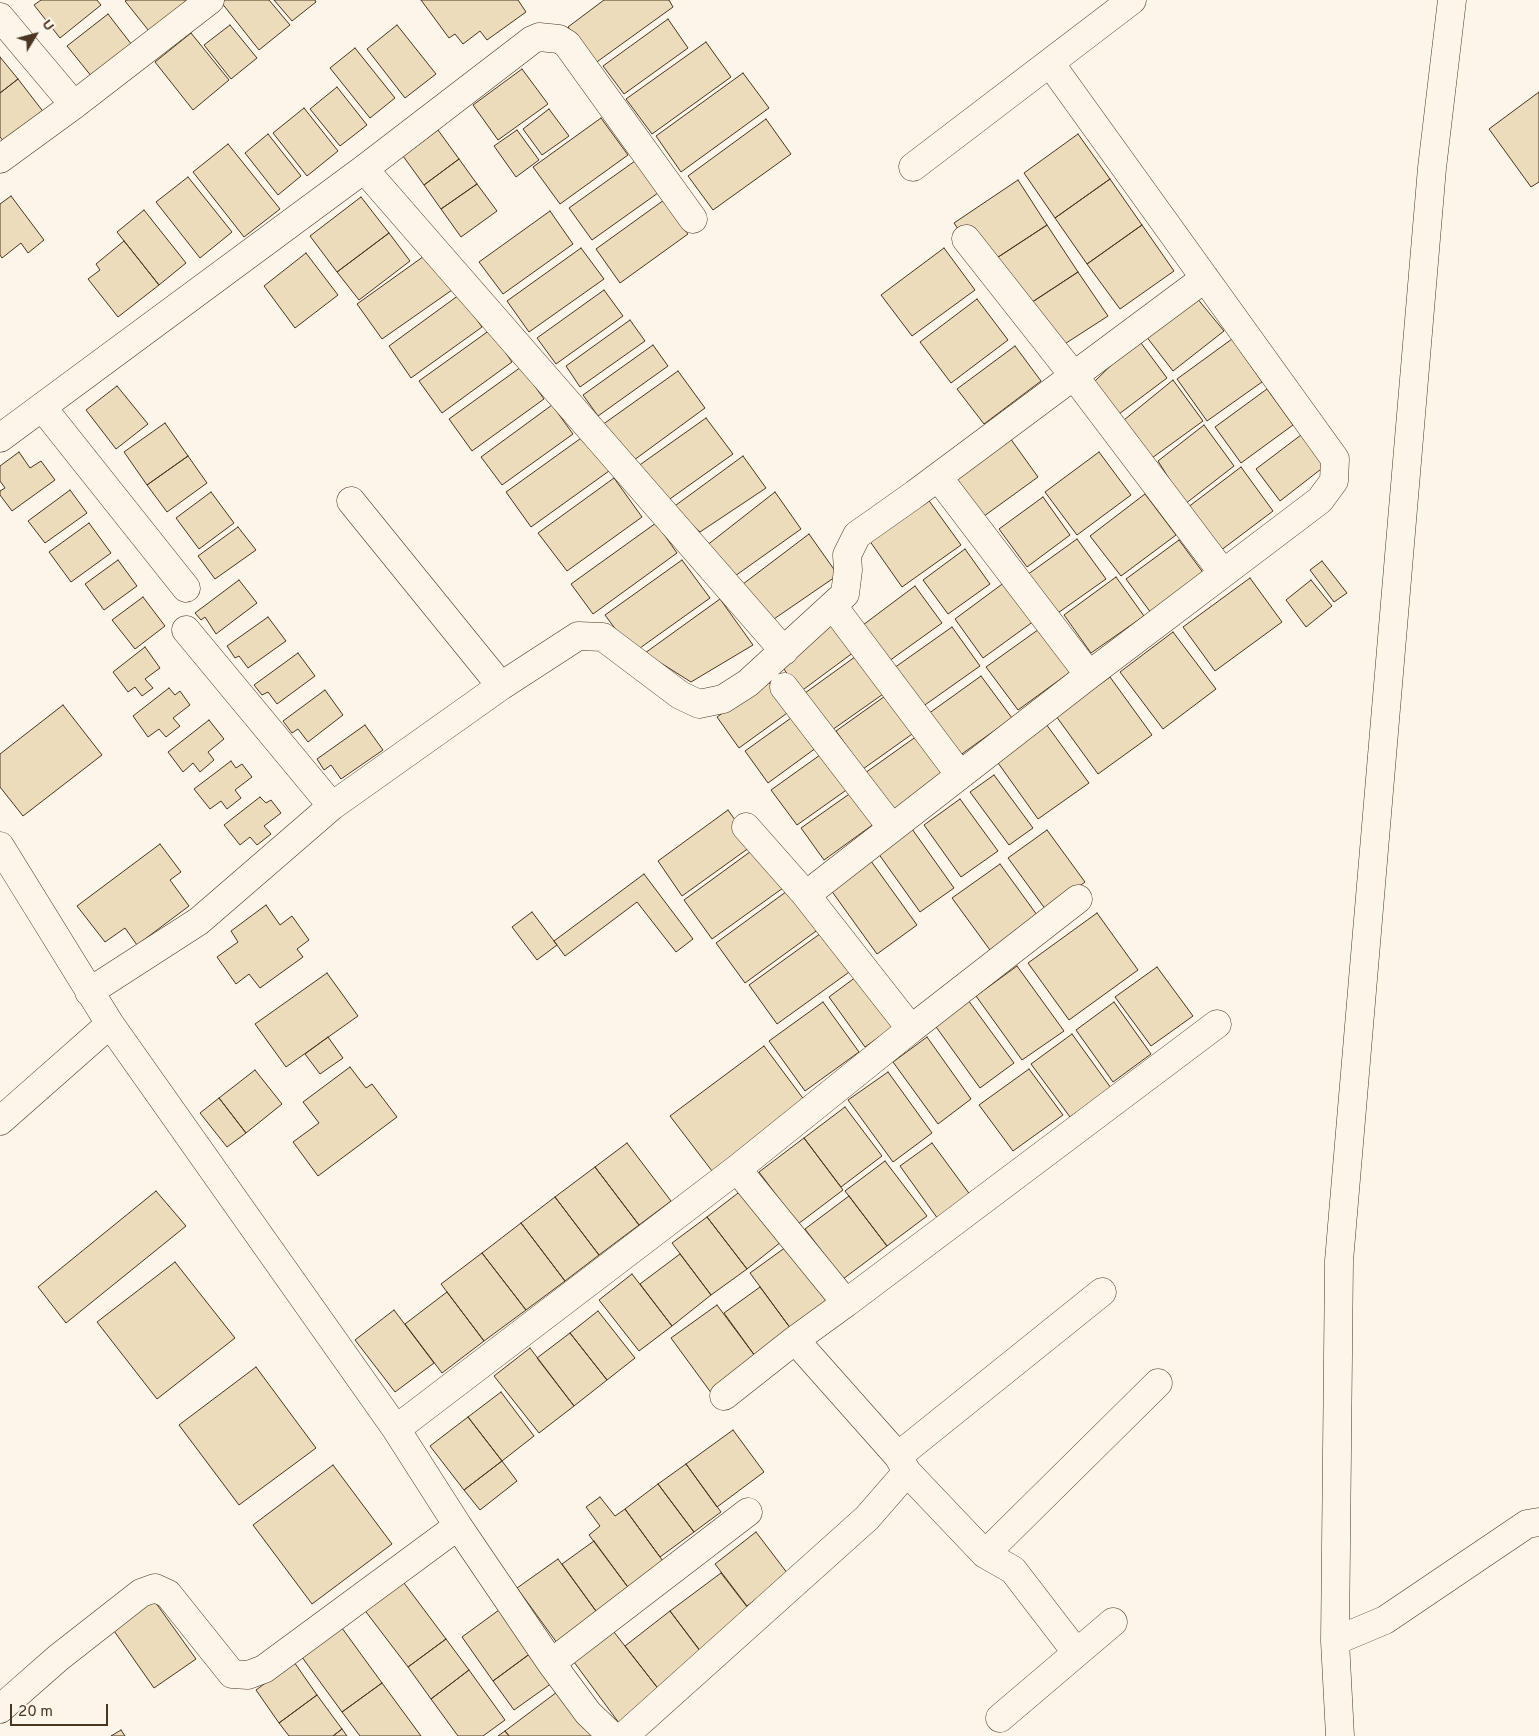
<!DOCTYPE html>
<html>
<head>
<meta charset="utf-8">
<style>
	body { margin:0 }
	#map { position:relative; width:1539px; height:1736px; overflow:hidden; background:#fbf6e9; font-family:Overpass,sans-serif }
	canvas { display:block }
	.north { position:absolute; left:10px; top:10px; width:50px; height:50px; -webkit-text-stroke:4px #fbf6e9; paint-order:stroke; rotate:53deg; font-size:14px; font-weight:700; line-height:20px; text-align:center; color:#4a3520 }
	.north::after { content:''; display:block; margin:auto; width:18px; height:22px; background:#4a3520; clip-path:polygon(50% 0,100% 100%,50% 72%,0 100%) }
	.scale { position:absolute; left:10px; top:1704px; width:98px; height:22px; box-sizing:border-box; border:2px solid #4a3520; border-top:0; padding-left:6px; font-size:15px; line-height:18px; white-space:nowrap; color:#4a3520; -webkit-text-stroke:4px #fbf6e9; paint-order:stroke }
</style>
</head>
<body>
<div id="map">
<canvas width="1539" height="1736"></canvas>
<div class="north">U</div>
<div class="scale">20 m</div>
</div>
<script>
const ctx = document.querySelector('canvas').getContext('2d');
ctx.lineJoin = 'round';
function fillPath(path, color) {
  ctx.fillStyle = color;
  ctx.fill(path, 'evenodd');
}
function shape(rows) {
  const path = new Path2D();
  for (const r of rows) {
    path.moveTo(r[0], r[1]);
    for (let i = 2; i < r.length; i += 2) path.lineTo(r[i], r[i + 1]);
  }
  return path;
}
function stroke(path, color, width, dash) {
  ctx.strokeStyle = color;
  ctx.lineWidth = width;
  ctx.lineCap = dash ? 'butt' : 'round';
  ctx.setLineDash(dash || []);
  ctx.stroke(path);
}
const building = shape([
	[41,0,97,0,101,5,60,38,34,5,41,0],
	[127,0,187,0,149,31,125,1,127,0],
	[224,0,269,0,290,25,259,50,221,2,224,0],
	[274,0,315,0,316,2,292,21,274,0],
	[421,0,518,0,526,12,487,40,480,31,463,44,455,34,449,38,421,0],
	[604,0,669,0,673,7,594,64,568,27,604,0],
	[108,14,132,45,92,77,67,46,108,14],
	[668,19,688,48,624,94,603,66,668,19],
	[230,25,257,58,231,79,204,45,230,25],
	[397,25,436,74,405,98,367,49,397,25],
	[191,33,229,80,193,110,155,62,191,33],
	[706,42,731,77,652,134,626,99,706,42],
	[355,48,395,98,370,118,330,68,355,48],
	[0,57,18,79,0,93,0,57],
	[522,69,548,104,498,140,473,105,522,69],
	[743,73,769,108,681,172,656,136,743,73],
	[18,79,45,114,6,144,0,137,0,93,18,79],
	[337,87,367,125,340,146,310,109,337,87],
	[1539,92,1539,182,1531,187,1489,129,1539,92],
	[304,108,338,151,307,176,273,133,304,108],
	[549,109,569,136,542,155,523,129,549,109],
	[601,118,628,155,560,204,533,167,601,118],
	[766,119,791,154,713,210,688,176,766,119],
	[438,130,459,159,424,185,403,156,438,130],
	[517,130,539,160,516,177,494,146,517,130],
	[268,134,301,176,278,195,245,153,268,134],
	[1078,134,1110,179,1055,218,1024,173,1078,134],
	[228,144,280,209,244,237,193,172,228,144],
	[459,159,477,184,441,209,424,185,459,159],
	[635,161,658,193,592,240,569,208,635,161],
	[188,177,232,232,200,258,156,202,188,177],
	[1110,179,1142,225,1087,264,1055,218,1110,179],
	[1018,180,1047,225,983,267,954,223,1018,180],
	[477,184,497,211,461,237,441,209,477,184],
	[11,196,44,240,28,253,21,243,2,258,0,255,0,204,11,196],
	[361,197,389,233,337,272,310,236,361,197],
	[664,200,688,234,620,283,596,249,664,200],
	[144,210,186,263,159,285,117,232,144,210],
	[550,211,573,244,503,294,479,262,550,211],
	[1047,225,1078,272,1014,314,983,267,1047,225],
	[1142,225,1174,271,1120,309,1087,264,1142,225],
	[389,233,410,261,359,300,337,272,389,233],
	[124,241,159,285,118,317,88,279,100,270,96,264,124,241],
	[581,248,604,279,529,332,507,301,581,248],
	[944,248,975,290,912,336,881,295,944,248],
	[306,253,338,295,295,328,264,286,306,253],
	[427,254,452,290,382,339,357,304,427,254],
	[1078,272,1108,316,1043,358,1014,314,1078,272],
	[604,290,623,316,556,364,537,338,604,290],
	[459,295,482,327,411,378,389,346,459,295],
	[1196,297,1224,331,1173,371,1142,331,1196,297],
	[977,299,1008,340,951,383,920,342,977,299],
	[630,320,645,341,580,387,566,366,630,320],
	[490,330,512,362,442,413,419,381,490,330],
	[1138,339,1167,378,1115,417,1095,381,1138,339],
	[1232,339,1262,382,1207,421,1177,379,1232,339],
	[653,345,668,366,598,416,583,395,653,345],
	[1015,346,1041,381,984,424,957,389,1015,346],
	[521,367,544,399,472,451,449,419,521,367],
	[678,371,705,408,630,463,602,425,678,371],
	[1173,380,1203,421,1152,458,1124,420,1173,380],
	[117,386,148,424,116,449,86,410,117,386],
	[1267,389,1293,425,1241,463,1215,427,1267,389],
	[552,405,573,434,502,485,481,457,552,405],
	[706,418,733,454,660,506,634,469,706,418],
	[165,423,188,456,147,485,124,452,165,423],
	[1204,425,1234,466,1185,504,1158,461,1204,425],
	[1005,431,1038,477,980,519,947,473,1005,431],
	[1301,435,1325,466,1280,501,1256,469,1301,435],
	[584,436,609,471,531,527,506,492,584,436],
	[19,452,30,468,41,461,55,480,12,511,0,495,0,491,5,488,0,481,0,466,19,452],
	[1099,452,1131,495,1077,535,1045,492,1099,452],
	[188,456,207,483,167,512,147,485,188,456],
	[743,456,766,488,700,532,672,508,743,456],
	[1241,467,1273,511,1216,554,1183,511,1241,467],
	[614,478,642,517,567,571,538,533,614,478],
	[70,490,87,513,45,543,28,521,70,490],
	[211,492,234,523,199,549,176,518,211,492],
	[775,492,801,529,735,576,706,546,775,492],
	[1145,494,1176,535,1121,576,1090,536,1145,494],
	[1043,497,1070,535,1027,567,999,529,1043,497],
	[927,498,961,545,902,587,869,540,927,498],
	[89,523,111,553,71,582,49,552,89,523],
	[656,523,677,553,593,614,571,584,656,523],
	[238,527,256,550,215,579,198,556,238,527],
	[809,534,838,575,771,621,743,584,809,534],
	[1077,539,1106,579,1055,615,1027,575,1077,539],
	[1179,540,1207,578,1154,617,1126,579,1179,540],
	[965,549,990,584,948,614,923,580,965,549],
	[118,560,137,586,104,610,85,584,118,560],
	[682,560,710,598,633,653,605,615,682,560],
	[1322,561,1347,593,1334,602,1310,570,1322,561],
	[1116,577,1144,616,1091,653,1064,615,1116,577],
	[1250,578,1282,622,1215,671,1183,627,1250,578],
	[239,580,257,603,216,634,205,617,201,620,195,613,239,580],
	[1311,580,1332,606,1306,627,1286,600,1311,580],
	[1005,582,1034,621,983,658,955,619,1005,582],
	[915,586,942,623,889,661,863,625,915,586],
	[143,597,165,626,135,649,112,620,143,597],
	[720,599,753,645,691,682,645,653,720,599],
	[268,617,286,641,248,668,239,656,235,658,227,646,268,617],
	[832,622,854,652,800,692,781,665,832,622],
	[952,627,980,666,922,707,894,668,952,627],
	[1042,627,1073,670,1018,710,986,667,1042,627],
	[1173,632,1216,689,1163,729,1120,672,1173,632],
	[145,647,160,668,145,679,153,688,142,696,135,687,128,692,113,672,145,647],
	[298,653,315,676,277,704,268,692,262,695,254,685,298,653],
	[859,654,886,692,832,730,805,693,859,654],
	[981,676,1012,718,959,756,928,714,981,676],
	[1110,677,1152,735,1098,774,1056,716,1110,677],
	[768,681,790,711,739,748,717,717,768,681],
	[169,688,175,695,180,691,190,705,173,718,180,726,166,737,159,729,148,737,133,716,169,688],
	[325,690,343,715,308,742,298,729,292,733,283,721,325,690],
	[888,694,915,732,863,769,836,731,888,694],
	[63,705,102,755,23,816,0,787,0,754,63,705],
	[798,713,820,745,768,783,745,751,798,713],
	[209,720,224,739,208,752,214,760,200,772,193,763,183,772,168,752,209,720],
	[1046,724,1089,783,1038,819,996,760,1046,724],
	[365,725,383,750,341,779,331,765,324,770,317,759,365,725],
	[917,736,945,774,894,812,865,773,917,736],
	[827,750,852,786,797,825,771,790,827,750],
	[231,761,236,768,242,764,252,777,235,790,241,798,227,809,221,801,210,809,194,789,231,761],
	[994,775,1033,828,1009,845,970,792,994,775],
	[855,790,878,821,824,860,801,828,855,790],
	[260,797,266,803,271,800,281,813,264,826,271,834,257,845,250,837,240,845,224,825,260,797],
	[960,799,998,851,961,877,924,825,960,799],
	[728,810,753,845,682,896,658,861,728,810],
	[912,829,954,888,920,912,878,853,912,829],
	[1047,830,1085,882,1046,910,1008,858,1047,830],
	[160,844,181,872,170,880,189,906,137,945,125,928,105,942,77,906,160,844],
	[754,849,783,888,712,939,684,900,754,849],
	[868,857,917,925,877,954,828,886,868,857],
	[1000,864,1037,915,990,950,952,898,1000,864],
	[644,874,693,939,676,952,637,902,565,956,554,941,644,874],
	[794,886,823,926,745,983,716,943,794,886],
	[266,905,280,925,292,916,309,940,297,949,303,957,260,988,249,974,236,984,217,957,238,942,231,931,266,905],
	[532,912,557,945,537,960,512,927,532,912],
	[1097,913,1138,970,1069,1020,1028,963,1097,913],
	[824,931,852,970,777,1024,749,985,824,931],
	[1017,966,1064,1031,1022,1060,976,996,1017,966],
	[1157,967,1193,1016,1151,1046,1115,997,1157,967],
	[864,971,901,1021,865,1047,829,997,864,971],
	[327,973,358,1016,286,1067,255,1024,327,973],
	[968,1000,1014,1063,980,1088,934,1024,968,1000],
	[823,1002,859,1052,805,1091,769,1041,823,1002],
	[1114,1002,1151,1054,1113,1082,1076,1030,1114,1002],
	[1072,1034,1111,1088,1070,1117,1031,1064,1072,1034],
	[328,1037,343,1058,320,1074,305,1054,328,1037],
	[927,1037,971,1099,938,1124,893,1062,927,1037],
	[764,1046,805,1101,712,1171,670,1116,764,1046],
	[350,1067,366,1088,372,1084,397,1117,318,1176,293,1142,319,1123,303,1102,350,1067],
	[1029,1069,1063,1115,1013,1151,979,1105,1029,1069],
	[255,1070,282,1104,246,1133,219,1098,255,1070],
	[888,1072,932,1133,893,1162,848,1100,888,1072],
	[219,1098,246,1133,227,1147,200,1113,219,1098],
	[845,1107,882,1156,841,1187,804,1138,845,1107],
	[804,1138,843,1190,798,1224,759,1172,804,1138],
	[627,1143,671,1201,639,1225,595,1167,627,1143],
	[932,1143,971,1196,938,1219,900,1166,932,1143],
	[885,1161,927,1216,887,1246,845,1191,885,1161],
	[595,1167,639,1225,599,1255,555,1197,595,1167],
	[742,1190,781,1242,747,1269,707,1217,742,1190],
	[156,1191,186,1226,66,1323,38,1287,156,1191],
	[849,1196,887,1246,843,1279,805,1229,849,1196],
	[555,1197,599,1255,565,1281,521,1223,555,1197],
	[707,1217,747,1269,711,1295,672,1243,707,1217],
	[521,1223,565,1281,526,1310,482,1253,521,1223],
	[786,1247,827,1302,791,1329,750,1273,786,1247],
	[482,1253,526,1310,484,1341,441,1284,482,1253],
	[680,1254,711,1295,672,1326,640,1284,680,1254],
	[175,1262,235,1338,157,1399,97,1322,175,1262],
	[632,1274,672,1326,639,1351,599,1300,632,1274],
	[760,1287,794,1333,758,1360,724,1313,760,1287],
	[447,1292,484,1341,442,1373,405,1324,447,1292],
	[717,1305,758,1360,712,1394,671,1338,717,1305],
	[394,1310,434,1363,395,1392,355,1340,394,1310],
	[598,1311,635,1358,607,1380,570,1333,598,1311],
	[570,1333,607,1380,574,1406,537,1358,570,1333],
	[530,1348,574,1406,539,1433,494,1376,530,1348],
	[256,1367,316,1448,239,1505,179,1425,256,1367],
	[501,1392,534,1436,502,1461,468,1417,501,1392],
	[468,1417,502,1461,464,1490,430,1446,468,1417],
	[733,1430,764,1472,717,1507,686,1464,733,1430],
	[502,1461,517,1481,480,1510,464,1490,502,1461],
	[686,1464,721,1512,694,1532,658,1484,686,1464],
	[333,1465,392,1544,312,1604,253,1525,333,1465],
	[658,1484,694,1532,660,1557,625,1509,658,1484],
	[600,1497,615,1516,625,1509,668,1568,633,1594,589,1535,600,1526,586,1507,600,1497],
	[756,1532,788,1574,747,1606,715,1564,756,1532],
	[594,1541,633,1594,601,1618,562,1564,594,1541],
	[558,1559,601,1618,560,1647,517,1588,558,1559],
	[721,1573,751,1612,700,1651,670,1611,721,1573],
	[401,1579,446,1639,408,1667,363,1608,401,1579],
	[153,1599,196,1659,154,1688,112,1628,153,1599],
	[499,1610,531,1653,493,1681,462,1637,499,1610],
	[670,1611,705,1657,660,1691,625,1646,670,1611],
	[339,1624,382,1683,342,1712,299,1653,339,1624],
	[614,1632,660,1691,619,1723,574,1662,614,1632],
	[446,1639,469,1670,431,1699,408,1667,446,1639],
	[531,1653,552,1683,514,1710,493,1681,531,1653],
	[294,1662,317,1695,279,1723,256,1690,294,1662],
	[469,1670,505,1720,483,1736,458,1736,431,1699,469,1670],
	[382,1683,421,1736,360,1736,342,1712,382,1683],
	[561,1689,595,1736,509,1736,505,1731,561,1689],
	[317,1695,342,1729,333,1736,289,1736,279,1723,317,1695],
	[342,1729,347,1736,333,1736,342,1729],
	[121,1730,125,1736,111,1736,121,1730],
	[505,1731,509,1736,498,1736,505,1731]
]);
const street = shape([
	[0,17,74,105],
	[0,159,74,105,210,0],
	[913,167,1132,0],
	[364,169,784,651],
	[966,239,1074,376,1223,573],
	[42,407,186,588],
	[0,438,364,169,532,40,539,37,559,39,567,44,693,219],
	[938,477,1089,675],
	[351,501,501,686],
	[833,606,960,775],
	[186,630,332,806],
	[784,687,892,828],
	[0,846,110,1024,396,1429,458,1526,551,1663,588,1713,612,1736],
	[806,895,1089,675,1320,500,1334,481,1335,459,1050,63],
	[89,992,199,921,332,806,501,686,578,636,603,637,680,695,699,704,723,699,748,683,845,594,848,570,847,555,857,535,915,494,1205,278],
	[911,1029,1078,899],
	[0,1121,110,1024],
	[846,1303,1217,1024],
	[724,1396,795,1340],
	[396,1429,737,1169,911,1029,806,895,746,827],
	[898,1456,1102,1292],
	[907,1472,985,1554,1013,1570,1076,1652],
	[985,1554,1158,1383],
	[1335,1641,1385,1620,1527,1524,1539,1522],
	[551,1663,748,1512],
	[0,1709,58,1658,141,1593,155,1588,168,1594,232,1674,248,1675,264,1669,458,1526],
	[1000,1718,1113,1622],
	[624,1736,867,1518,907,1472,898,1456,795,1340,846,1303,737,1169],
	[1340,1736,1335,1641,1339,1261,1432,168,1452,0]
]);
fillPath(building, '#ecdcbc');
stroke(building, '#4a3520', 1);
stroke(street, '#4a3520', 29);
stroke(street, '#fbf6e9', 28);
</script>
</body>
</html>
